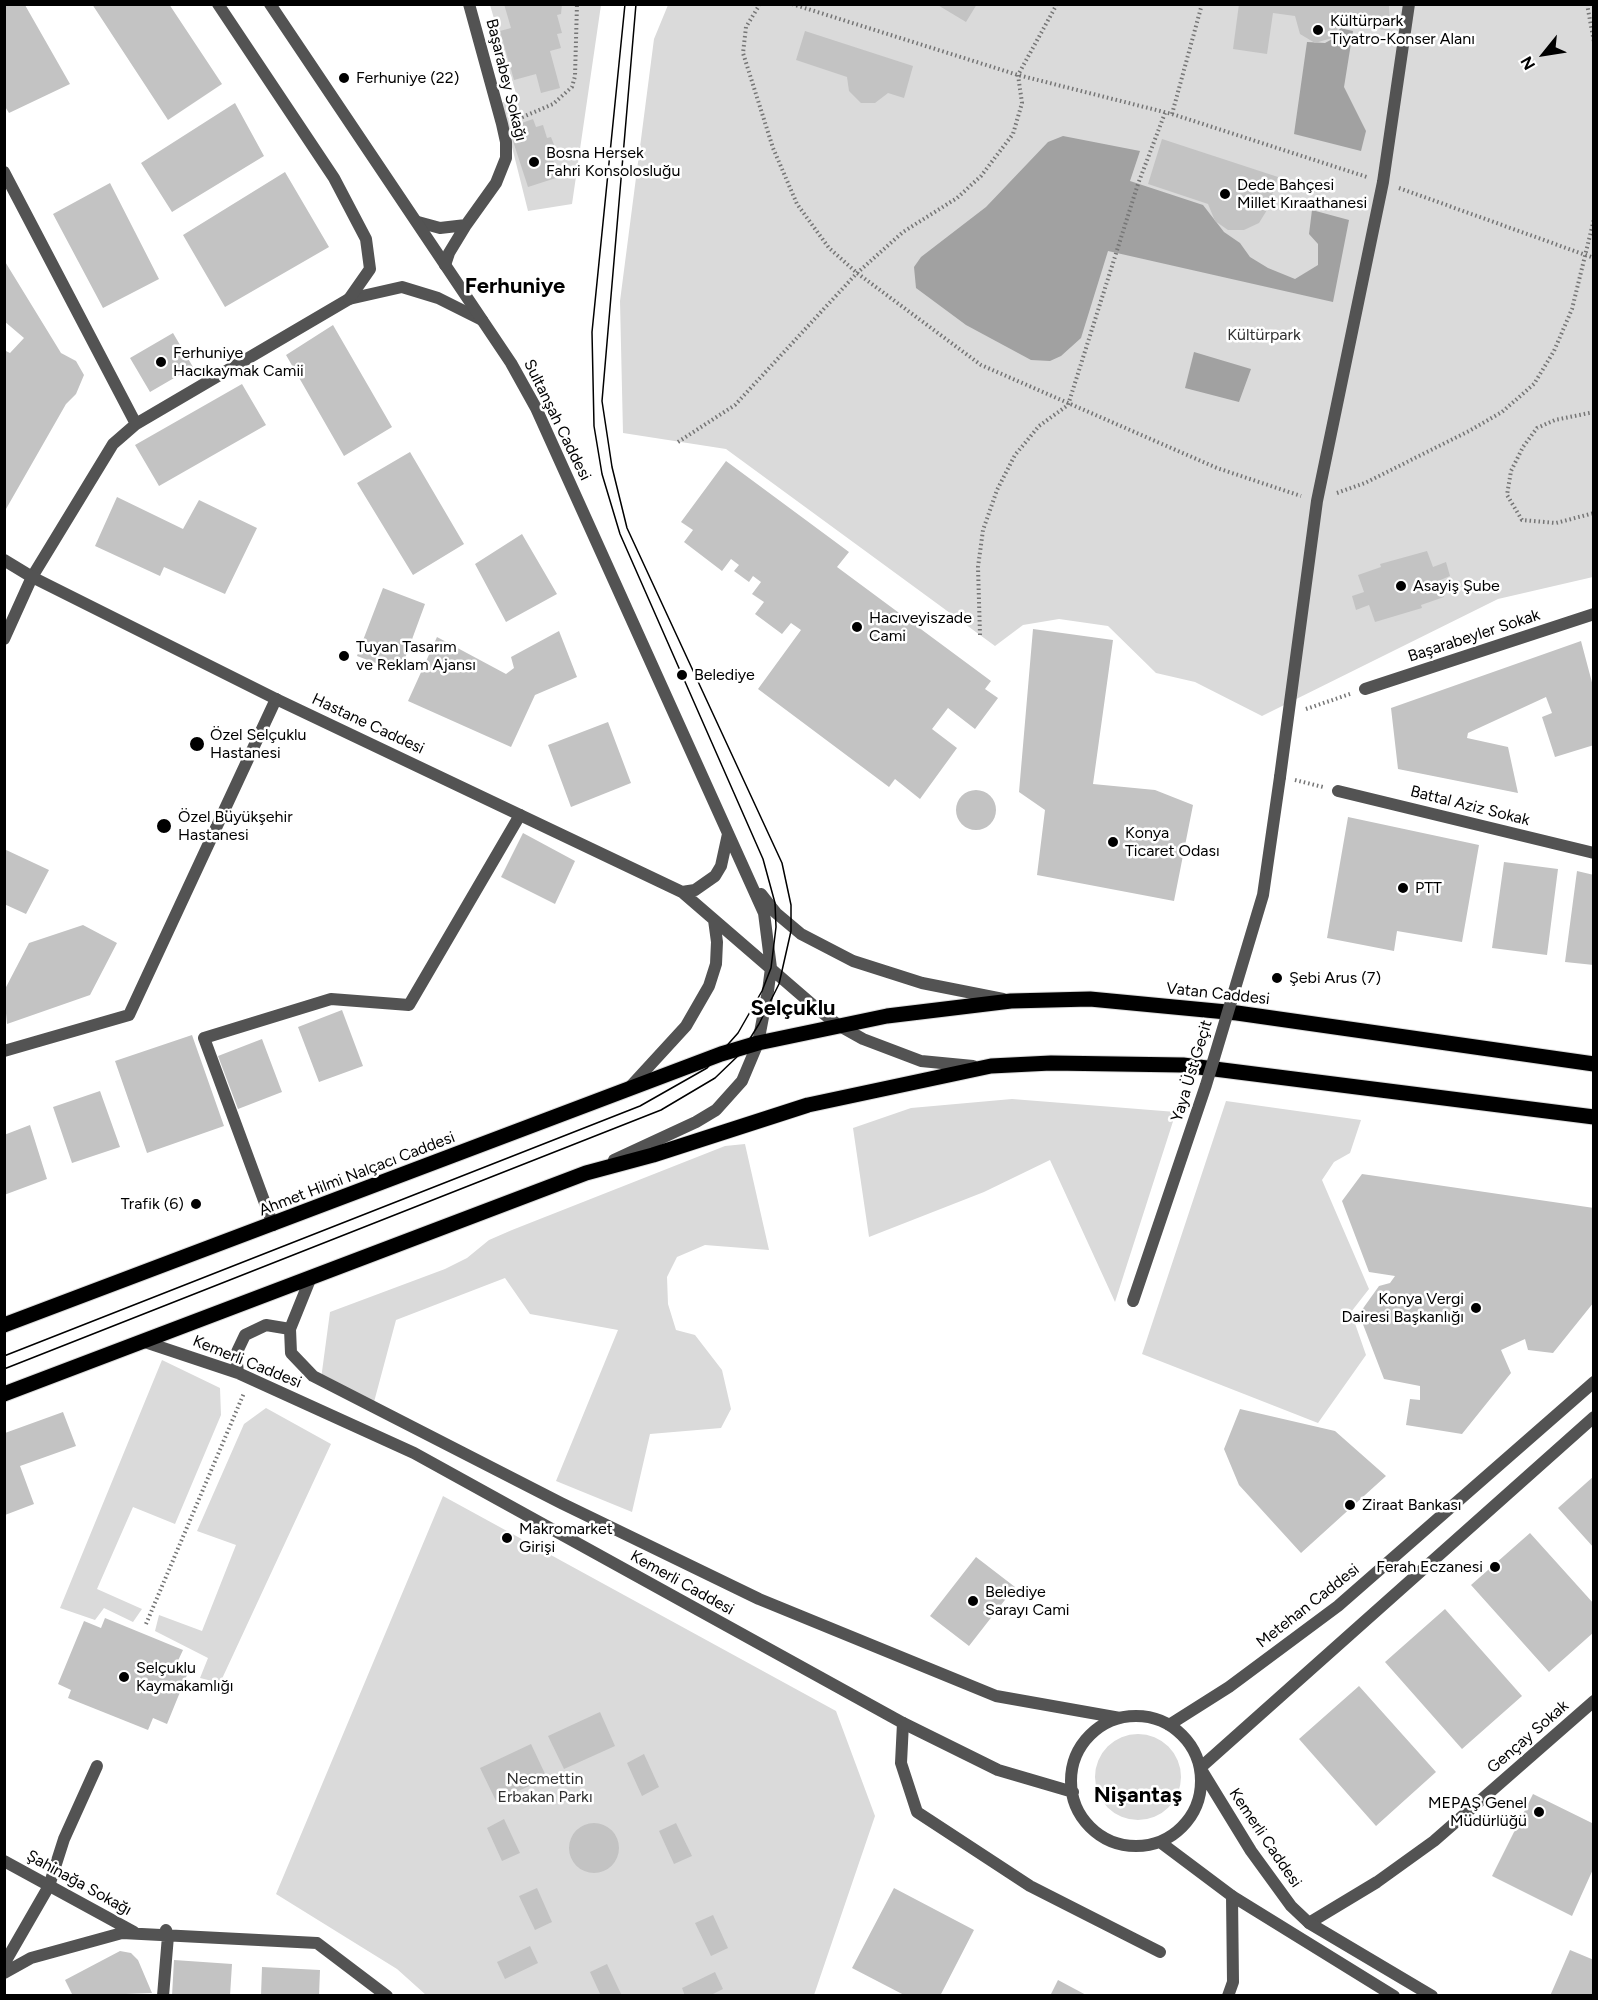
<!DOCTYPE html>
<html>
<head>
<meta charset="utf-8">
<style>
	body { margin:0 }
	#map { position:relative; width:1598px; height:2000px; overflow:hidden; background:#fff; font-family:Figtree,sans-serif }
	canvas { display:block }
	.frame { position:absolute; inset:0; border:6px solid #000; pointer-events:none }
	.north { position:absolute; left:1514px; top:24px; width:60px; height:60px; -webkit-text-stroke:4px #fff; paint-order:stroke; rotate:240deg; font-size:16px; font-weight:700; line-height:24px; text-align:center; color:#000 }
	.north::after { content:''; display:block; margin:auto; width:21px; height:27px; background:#000; clip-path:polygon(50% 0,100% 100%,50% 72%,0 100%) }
</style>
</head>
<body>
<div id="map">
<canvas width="1598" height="2000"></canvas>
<div class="frame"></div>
<div class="north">N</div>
</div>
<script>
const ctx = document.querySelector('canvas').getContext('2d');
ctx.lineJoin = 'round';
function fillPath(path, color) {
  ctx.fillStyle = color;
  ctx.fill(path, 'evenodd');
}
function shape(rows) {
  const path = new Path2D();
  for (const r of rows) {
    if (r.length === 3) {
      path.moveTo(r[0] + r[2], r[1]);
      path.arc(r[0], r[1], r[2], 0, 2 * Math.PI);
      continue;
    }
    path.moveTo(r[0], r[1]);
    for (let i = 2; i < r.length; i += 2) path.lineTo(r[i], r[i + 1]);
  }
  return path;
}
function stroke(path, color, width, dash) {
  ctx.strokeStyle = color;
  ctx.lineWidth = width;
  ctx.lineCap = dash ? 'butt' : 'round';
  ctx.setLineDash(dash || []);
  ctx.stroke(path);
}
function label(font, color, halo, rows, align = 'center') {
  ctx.font = font + ' Figtree,sans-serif';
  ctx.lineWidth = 5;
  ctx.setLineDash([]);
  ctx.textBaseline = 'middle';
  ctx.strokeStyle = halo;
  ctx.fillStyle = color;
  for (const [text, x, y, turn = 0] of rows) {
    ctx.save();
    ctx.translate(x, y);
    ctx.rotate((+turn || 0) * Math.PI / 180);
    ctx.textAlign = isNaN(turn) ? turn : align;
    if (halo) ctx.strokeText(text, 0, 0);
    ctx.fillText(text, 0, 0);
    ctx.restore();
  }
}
const green = shape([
	[490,5,601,5,572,204,528,211,501,103,517,97],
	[668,5,1593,5,1593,577,1498,599,1262,716,1195,682,1156,673,1108,626,1059,619,1023,625,995,646,726,449,623,433,620,301,654,39],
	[1012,1099,1176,1112,1115,1302,1050,1160,984,1192,869,1237,853,1128,911,1108],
	[1226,1101,1361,1120,1350,1153,1334,1162,1322,1180,1369,1289,1351,1312,1366,1355,1318,1423,1142,1354],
	[745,1144,769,1250,705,1245,677,1257,667,1277,668,1304,676,1330,695,1335,722,1370,731,1409,721,1428,650,1434,632,1512,556,1481,618,1330,530,1314,505,1278,396,1320,374,1402,321,1379,330,1312,445,1269,467,1258,489,1240,512,1230,725,1146],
	[162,1360,220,1388,221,1415,175,1524,133,1507,97,1589,142,1609,133,1622,104,1608,95,1620,60,1608],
	[266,1408,331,1444,220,1683,200,1678,208,1658,155,1631,159,1615,202,1631,236,1545,197,1531,244,1424],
	[443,1496,836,1711,875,1816,814,1995,426,1995,397,1969,276,1894],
	[1138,1777,43]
]);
const water = shape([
	[1340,28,1353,31,1344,87,1366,131,1361,151,1294,134,1307,42,1325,43,1336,37],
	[1063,136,1140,151,1130,181,1203,205,1224,232,1240,243,1250,257,1268,268,1295,279,1318,265,1318,244,1309,234,1312,210,1349,220,1333,302,1108,251,1081,338,1061,356,1050,361,1031,360,966,325,916,288,914,267,921,257,986,207,1048,142],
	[1194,352,1251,369,1239,402,1185,388]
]);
const building = shape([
	[92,4,169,4,222,84,168,120],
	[504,4,562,4,561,14,557,15,562,33,557,34,561,48,550,51,560,88,541,93,536,74,514,80,500,31,511,28],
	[936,4,977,4,966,22],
	[1239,4,1389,4,1390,31,1342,22,1332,38,1315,43,1300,34,1295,16,1273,13,1267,54,1233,49],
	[4,5,25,5,70,84,9,113,4,105],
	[805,31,913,66,904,98,888,93,875,103,861,103,849,91,847,77,796,60],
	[235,103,264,156,172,212,141,163],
	[533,119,536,127,543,125,547,138,551,137,558,155,552,157,559,177,528,187,511,135,518,133,516,125],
	[1162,139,1278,177,1267,210,1259,223,1244,230,1228,230,1215,221,1208,204,1148,184],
	[285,172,329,247,225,307,183,235],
	[110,183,159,279,103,308,53,214],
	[4,260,61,353,76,361,84,375,76,394,66,404,6,509,4,350,10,353,24,338,4,321],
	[333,325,392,427,344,456,286,355],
	[173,333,193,367,150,392,130,358],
	[242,384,266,425,159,486,135,445],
	[410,452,464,544,413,575,357,483],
	[726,461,849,552,837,567,991,681,985,689,998,698,975,729,948,708,932,729,957,748,920,799,895,779,889,787,758,689,801,630,791,623,782,634,755,614,764,602,752,594,761,582,753,576,749,582,734,571,739,565,731,559,722,571,684,542,693,530,681,522],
	[117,497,183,529,199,500,257,528,225,594,164,567,160,576,95,546],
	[522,534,557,594,506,622,475,564],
	[1427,551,1433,567,1446,562,1450,576,1438,581,1444,597,1421,605,1422,608,1375,622,1369,605,1356,610,1352,596,1364,592,1358,575,1381,567,1380,564],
	[383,588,425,604,400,672,357,656],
	[1033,629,1113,640,1093,784,1155,790,1193,805,1174,901,1037,875,1045,810,1019,792],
	[559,631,577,677,535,695,511,747,408,701,437,637,506,674,514,668,511,657],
	[1581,641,1594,690,1594,745,1555,757,1542,717,1552,713,1546,697,1468,733,1467,738,1508,747,1518,793,1398,769,1391,708],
	[608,722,631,783,571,807,548,745],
	[976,810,20],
	[1348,817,1479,845,1462,942,1397,931,1394,951,1327,938],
	[523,833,575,861,555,904,501,877],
	[4,849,49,870,26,914,4,904],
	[1504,862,1558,869,1547,955,1492,948],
	[1577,871,1594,875,1594,965,1565,962],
	[83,925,117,943,90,995,7,1024,4,991,29,943],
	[342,1010,363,1066,319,1082,298,1027],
	[192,1035,224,1126,147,1153,115,1061],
	[262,1039,282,1092,238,1109,218,1056],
	[100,1091,120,1147,72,1163,53,1107],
	[30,1125,47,1179,4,1195,4,1135],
	[1362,1174,1594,1208,1594,1302,1553,1353,1528,1350,1525,1339,1501,1350,1511,1373,1462,1434,1406,1425,1410,1399,1420,1400,1420,1386,1384,1379,1359,1314,1379,1286,1390,1283,1395,1276,1369,1272,1342,1201],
	[1240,1409,1335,1431,1386,1476,1301,1553,1239,1485,1224,1449],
	[63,1412,76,1446,20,1466,34,1504,5,1515,5,1433],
	[1594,1476,1594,1548,1558,1508],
	[1530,1533,1594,1604,1594,1632,1549,1672,1471,1585],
	[976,1557,1015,1587,969,1646,930,1616],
	[1445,1609,1522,1696,1462,1749,1385,1662],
	[105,1618,183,1650,176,1665,189,1670,167,1724,153,1718,148,1730,68,1698,71,1690,58,1684,84,1621,101,1628],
	[1359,1686,1436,1772,1376,1826,1299,1739],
	[600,1712,615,1746,564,1769,548,1736],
	[531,1744,547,1778,496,1801,480,1768],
	[644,1754,659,1787,642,1796,627,1763],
	[1533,1794,1594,1824,1594,1867,1572,1916,1492,1876],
	[504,1819,520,1853,502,1861,487,1828],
	[676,1823,692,1856,674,1864,659,1831],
	[594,1848,25],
	[537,1888,552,1922,535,1930,519,1896],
	[894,1888,974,1930,940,1996,906,1996,852,1968],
	[713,1915,728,1948,711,1956,695,1923],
	[530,1946,538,1963,505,1979,497,1962],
	[1570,1950,1594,1960,1594,1996,1550,1996],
	[120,1951,131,1953,138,1960,152,1993,73,1996,65,1980],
	[174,1960,232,1964,230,1996,172,1996],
	[607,1964,622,1996,601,1996,590,1972],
	[262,1967,320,1970,319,1996,261,1996],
	[715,1972,723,1989,709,1996,685,1996,682,1988],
	[1058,1980,1088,1996,1050,1996]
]);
const path = shape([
	[760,4,746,27,743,53,773,148,797,204,829,248,857,273,981,365,1217,468,1301,496],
	[792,4,1018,75,1172,114,1367,177],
	[1587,4,1594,42],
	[1172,114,1202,4],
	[518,119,553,104,572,87,575,76,577,4],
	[1399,188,1594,258],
	[1594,412,1555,420,1537,428,1523,447,1511,471,1507,495,1522,520,1556,523,1594,513],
	[678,442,735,405,857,273,903,232,957,198,981,176,1013,134,1022,103,1018,75,1057,4],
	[1337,493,1365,483,1469,431,1502,412,1534,384,1554,351,1572,309,1594,219],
	[980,635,978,567,983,530,997,490,1015,455,1039,426,1068,405,1138,184,1165,113],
	[1306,709,1350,694],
	[1295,780,1323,787],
	[146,1624,244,1393]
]);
const service = shape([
	[49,1886,64,1839,97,1766]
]);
const pedestrian = shape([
	[1280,777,1317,501,1383,182,1409,4]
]);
const minor = shape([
	[4,172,136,424],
	[418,222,440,228,466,225],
	[445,265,449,253,466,225,496,183,506,158,506,142,502,124,469,4],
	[4,639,32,577,113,444,136,424,349,299,402,287,438,298,482,320],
	[1365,689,1594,614],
	[1338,791,1594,853],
	[4,1051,129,1015,276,699],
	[273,1225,204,1038,331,999,409,1005,520,815],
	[903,1723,901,1763,917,1812,1030,1886,1160,1952],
	[4,1861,134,1932],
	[1309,1923,1377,1882,1434,1841,1594,1701],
	[4,1964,49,1886],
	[4,1973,31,1958,122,1933,317,1943,387,1996],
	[163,1996,168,1936,166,1930],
	[1228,1996,1233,1982,1232,1896]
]);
const tertiary = shape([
	[218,4,334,178,366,239,370,269,349,299],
	[270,4,511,363,536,408,764,913,771,968,768,991,758,1043,742,1081,716,1110,696,1122,614,1160],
	[4,560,32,577,276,699,682,892,814,1006,838,1025,863,1039,921,1061,973,1066],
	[682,892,695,890,715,876,721,866,728,834],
	[761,894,776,913,801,934,853,961,922,983,1003,999],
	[630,1087,686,1026,709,986,716,964,717,942,714,920],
	[311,1277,290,1329,291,1353,313,1376,561,1503,759,1599,996,1696,1120,1718],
	[145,1342,238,1373,414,1453,903,1723,998,1770,1073,1792],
	[238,1373,236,1354,245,1335,266,1325,290,1329],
	[1136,1781,65],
	[1169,1725,1229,1687,1338,1606,1594,1382],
	[1200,1768,1594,1417],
	[1202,1771,1251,1851,1291,1906,1309,1923,1432,1996],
	[1160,1842,1232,1896,1394,1996]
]);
const primary = shape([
	[4,1325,721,1054,758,1043,887,1016,1011,1001,1090,999,1237,1013,1594,1064],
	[4,1394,586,1173,653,1155,808,1105,991,1066,1051,1063,1183,1065,1594,1117]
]);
const tram = shape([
	[4,1356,640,1106,707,1068,738,1033,762,991,771,968,776,927,775,903,763,859,620,534,602,474,594,426,592,332,625,4],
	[4,1369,661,1110,715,1078,741,1053,759,1024,779,984,791,931,791,905,782,863,627,528,612,467,602,401,636,4]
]);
const pedestrianBridge = shape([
	[1133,1301,1206,1085,1263,895,1280,777]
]);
const markers = [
	[1318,30,6,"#000"],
	[344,78,6,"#000"],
	[534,162,6,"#000"],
	[1225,194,6,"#000"],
	[161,362,6,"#000"],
	[1401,586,6,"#000"],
	[857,627,6,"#000"],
	[344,656,6,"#000"],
	[682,675,6,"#000"],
	[197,744,8,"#000"],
	[164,826,8,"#000"],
	[1113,842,6,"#000"],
	[1403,888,6,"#000"],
	[1277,978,6,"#000"],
	[196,1204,6,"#000"],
	[1476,1308,6,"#000"],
	[1350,1505,6,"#000"],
	[507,1538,6,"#000"],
	[1495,1567,6,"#000"],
	[973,1601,6,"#000"],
	[124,1677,6,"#000"],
	[1539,1812,6,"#000"]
];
const poiNames = [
	["Kültürpark",1330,21],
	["Tiyatro-Konser Alanı",1330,39],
	["Ferhuniye (22)",356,78],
	["Bosna Hersek",546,153],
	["Fahri Konsolosluğu",546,171],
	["Dede Bahçesi",1237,185],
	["Millet Kıraathanesi",1237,203],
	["Ferhuniye",173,353],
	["Hacıkaymak Camii",173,371],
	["Asayiş Şube",1413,586],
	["Hacıveyiszade",869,618],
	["Cami",869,636],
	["Tuyan Tasarım",356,647],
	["ve Reklam Ajansı",356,665],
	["Belediye",694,675],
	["Özel Selçuklu",210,735],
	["Hastanesi",210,753],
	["Özel Büyükşehir",178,817],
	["Hastanesi",178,835],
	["Konya",1125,833],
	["Ticaret Odası",1125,851],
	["PTT",1415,888],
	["Şebi Arus (7)",1289,978],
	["Trafik (6)",184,1204,"right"],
	["Konya Vergi",1464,1299,"right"],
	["Dairesi Başkanlığı",1464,1317,"right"],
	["Ziraat Bankası",1362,1505],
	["Makromarket",519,1529],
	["Girişi",519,1547],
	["Ferah Eczanesi",1483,1567,"right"],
	["Belediye",985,1592],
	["Sarayı Cami",985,1610],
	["Selçuklu",136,1668],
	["Kaymakamlığı",136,1686],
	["MEPAŞ Genel",1527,1803,"right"],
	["Müdürlüğü",1527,1821,"right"]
];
const streetNames = [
	["Başarabey Sokağı",506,80,76],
	["Sultanşah Caddesi",557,420,64],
	["Başarabeyler Sokak",1474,636,-18],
	["Hastane Caddesi",368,724,25],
	["Battal Aziz Sokak",1470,806,14],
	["Vatan Caddesi",1218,994,6],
	["Yaya Üst Geçit",1192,1071,-73],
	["Ahmet Hilmi Nalçacı Caddesi",357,1174,-21],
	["Kemerli Caddesi",247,1362,22],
	["Kemerli Caddesi",682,1583,29],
	["Metehan Caddesi",1308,1606,-38],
	["Gençay Sokak",1528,1737,-41],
	["Kemerli Caddesi",1265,1838,56],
	["Şahinağa Sokağı",79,1883,29]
];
const parkNames = [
	["Kültürpark",1264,335],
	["Necmettin",545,1779],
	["Erbakan Parkı",545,1797]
];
const districtNames = [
	["Ferhuniye",515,287],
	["Selçuklu",793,1009],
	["Nişantaş",1138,1796]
];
fillPath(green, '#dadada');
fillPath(water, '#a1a1a1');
fillPath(building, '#c3c3c3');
stroke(primary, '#dbdbdb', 17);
stroke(path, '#757575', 4, [1.5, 3]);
stroke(service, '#535353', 12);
stroke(pedestrian, '#535353', 12);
stroke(minor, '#535353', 12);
stroke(tertiary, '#535353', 12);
stroke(primary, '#000', 15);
stroke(tram, '#000', 1.5);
stroke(pedestrianBridge, '#535353', 12);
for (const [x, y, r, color] of markers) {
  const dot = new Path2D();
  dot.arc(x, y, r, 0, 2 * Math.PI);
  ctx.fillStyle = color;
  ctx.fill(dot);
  stroke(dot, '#fff', 2);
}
label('16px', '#000', '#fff', poiNames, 'left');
label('16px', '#000', '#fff', streetNames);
label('16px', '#313131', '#fff', parkNames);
label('bold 22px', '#000', '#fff', districtNames);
</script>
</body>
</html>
